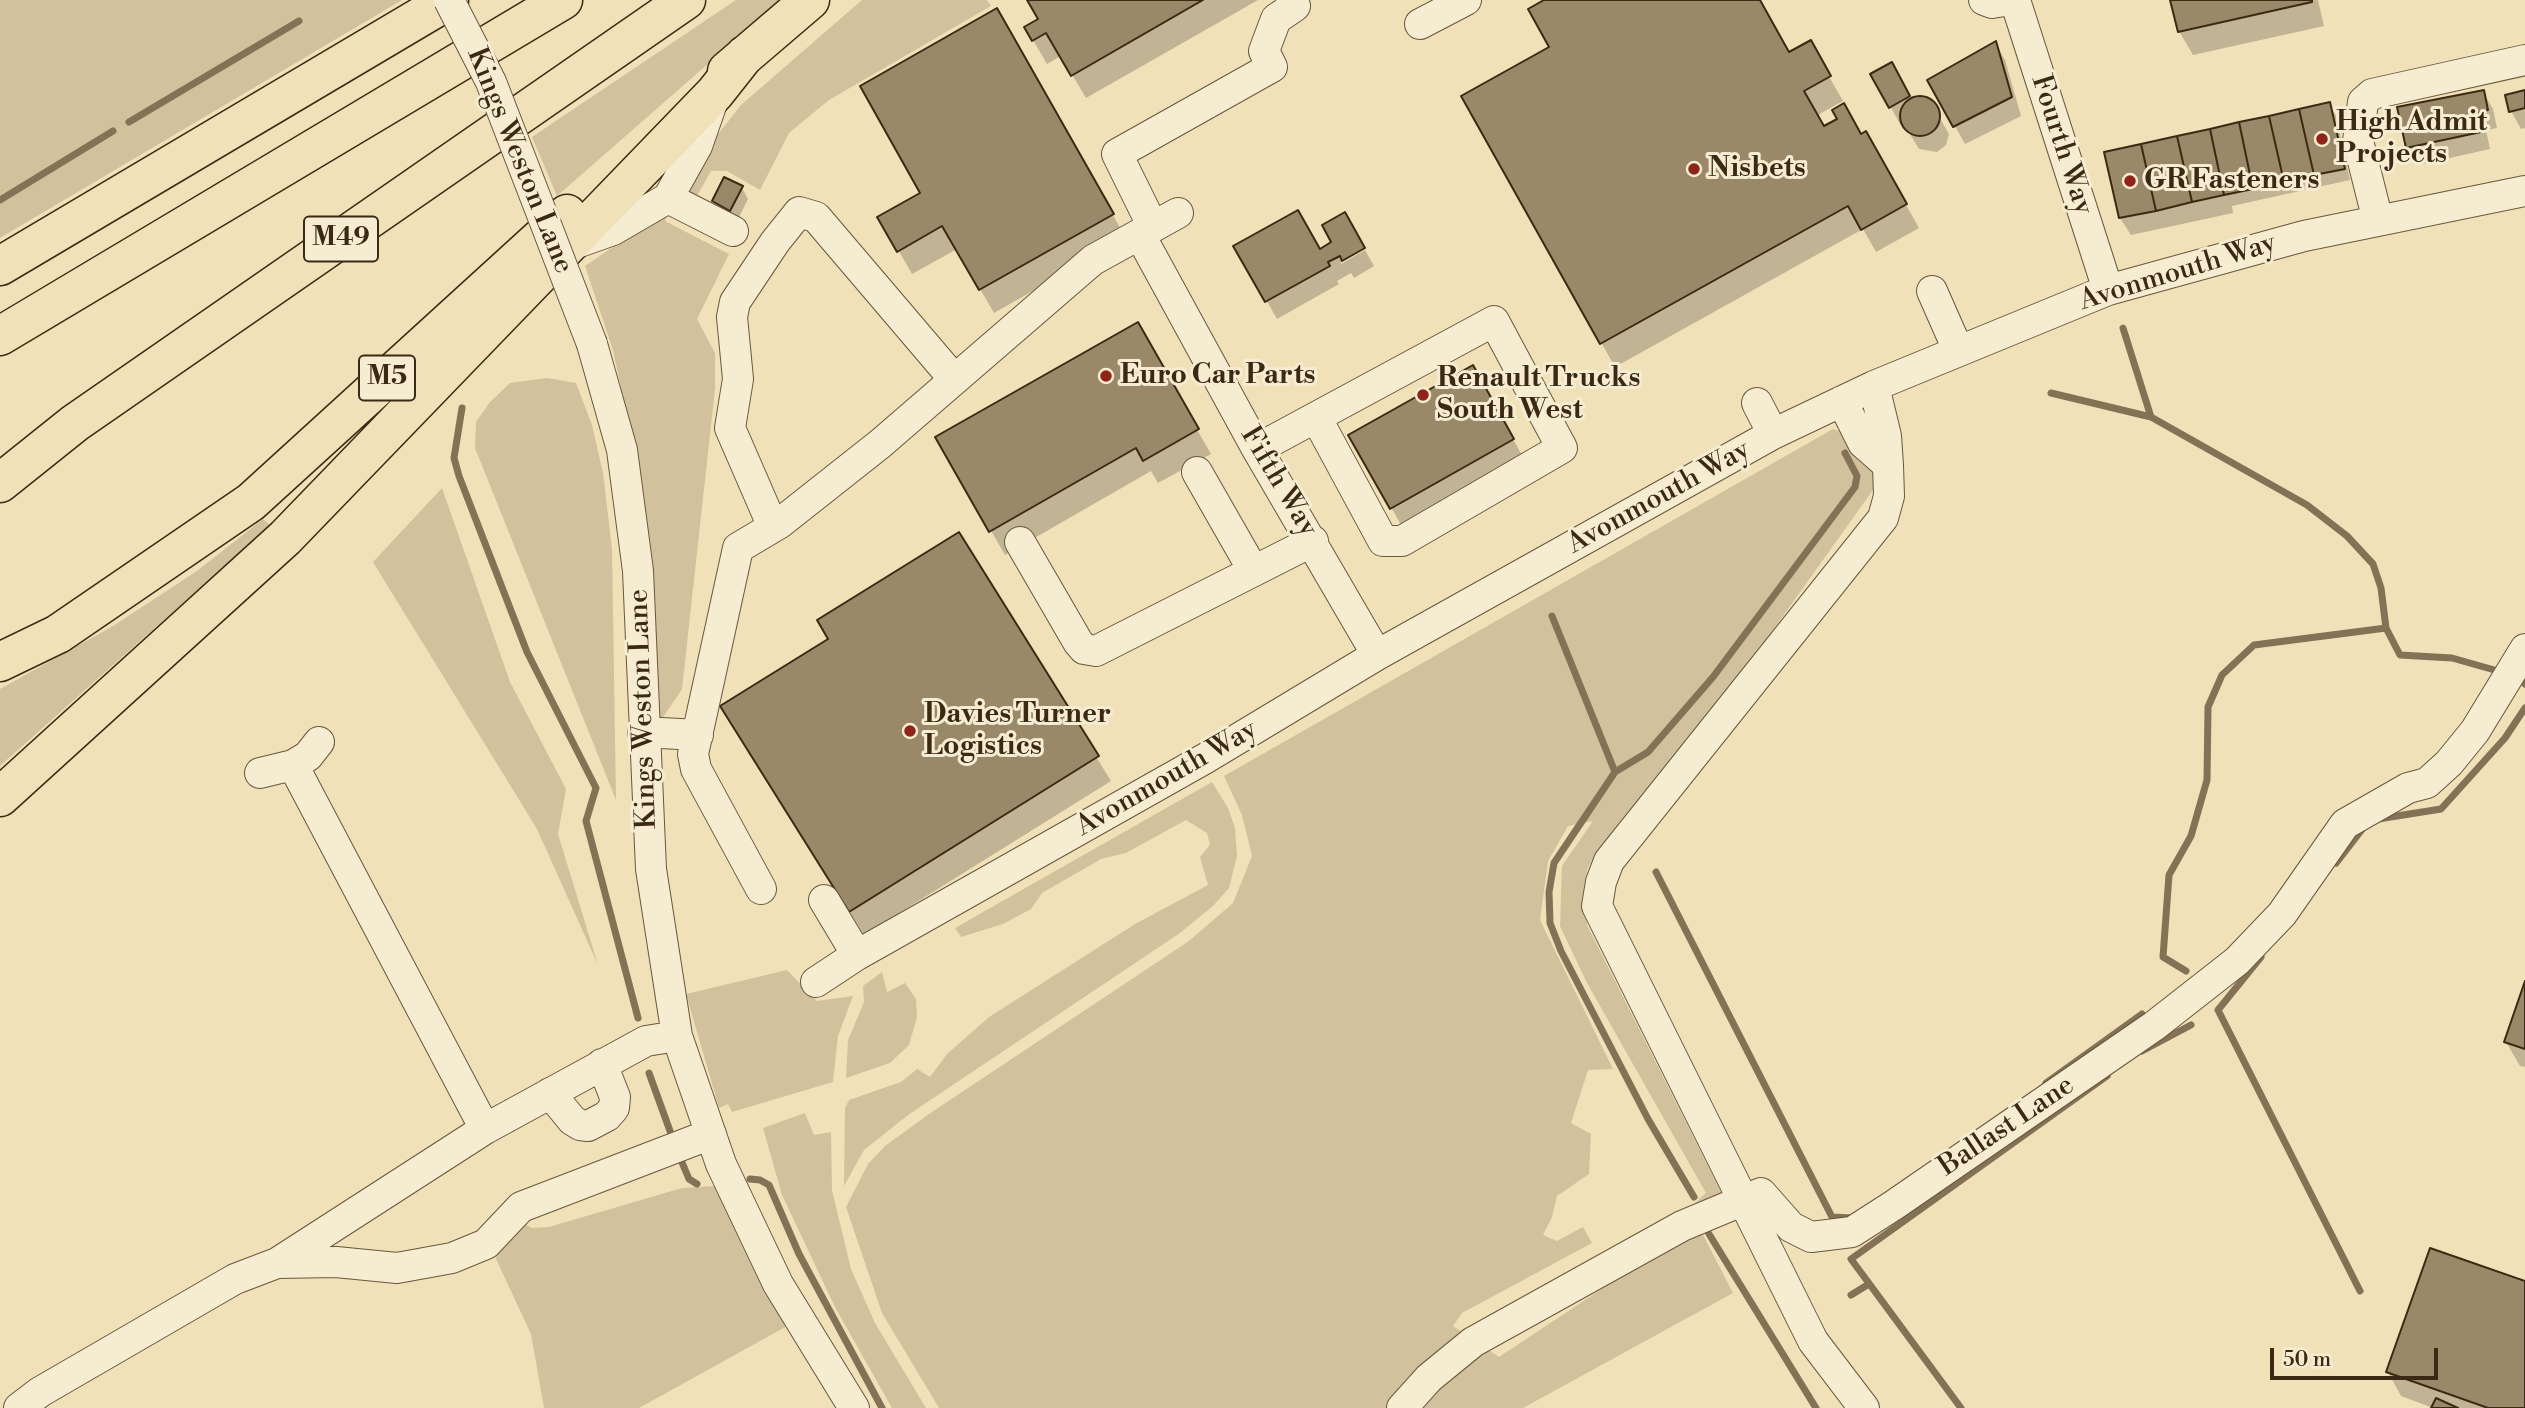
<!DOCTYPE html>
<html>
<head>
<meta charset="utf-8">
<style>
	body { margin:0 }
	#map { position:relative; width:2525px; height:1408px; overflow:hidden; background:#f0e1b9; font-family:"Libre Bodoni",serif }
	canvas { display:block }
	.scale { position:absolute; left:2270px; top:1348px; width:168px; height:32px; box-sizing:border-box; border:4px solid #3c2913; border-top:0; padding-left:9px; font-size:21px; line-height:24px; white-space:nowrap; color:#3c2913; -webkit-text-stroke:5px #f5ecd2; paint-order:stroke }
</style>
</head>
<body>
<div id="map">
<canvas width="2525" height="1408"></canvas>
<div class="scale">50 m</div>
</div>
<script>
const ctx = document.querySelector('canvas').getContext('2d');
ctx.lineJoin = 'round';
function fillPath(path, color) {
  ctx.fillStyle = color;
  ctx.fill(path, 'evenodd');
}
function shape(rows) {
  const path = new Path2D();
  for (const r of rows) {
    if (r.length === 3) {
      path.moveTo(r[0] + r[2], r[1]);
      path.arc(r[0], r[1], r[2], 0, 2 * Math.PI);
      continue;
    }
    path.moveTo(r[0], r[1]);
    for (let i = 2; i < r.length; i += 2) path.lineTo(r[i], r[i + 1]);
  }
  return path;
}
function stroke(path, color, width, dash) {
  ctx.strokeStyle = color;
  ctx.lineWidth = width;
  ctx.lineCap = dash ? 'butt' : 'round';
  ctx.setLineDash(dash || []);
  ctx.stroke(path);
}
function label(font, color, halo, rows, align = 'center') {
  ctx.font = font + ' "Libre Bodoni",serif';
  ctx.lineWidth = 6;
  ctx.setLineDash([]);
  ctx.textBaseline = 'middle';
  ctx.strokeStyle = halo;
  ctx.fillStyle = color;
  for (const [text, x, y, turn = 0] of rows) {
    ctx.save();
    ctx.translate(x, y);
    ctx.rotate((+turn || 0) * Math.PI / 180);
    ctx.textAlign = isNaN(turn) ? turn : align;
    if (halo) ctx.strokeText(text, 0, 0);
    ctx.fillText(text, 0, 0);
    ctx.restore();
  }
}
const green = shape([
	[0,0,402,0,0,238],
	[736,0,781,0,557,196,532,137],
	[862,0,987,0,991,6,829,100,789,133,760,190,727,171,711,171,697,196,680,192,696,162,741,105],
	[670,208,665,221,729,254,697,319,715,353,715,389,682,689,660,722,652,715,637,463,613,350,585,266],
	[547,378,576,383,592,425,603,473,612,549,616,800,475,448,476,422,490,402,510,383],
	[1833,429,1845,433,1856,446,1865,466,1870,463,1875,474,1873,490,1743,672,1595,854,1587,870,1582,899,1587,925,1725,1200,1691,1207,1706,1193,1587,983,1560,926,1562,866,1593,821,1568,826,1548,861,1540,920,1613,1069,1588,1070,1571,1123,1591,1134,1589,1174,1557,1196,1552,1217,1543,1235,1557,1241,1583,1227,1592,1243,1462,1313,1453,1326,1499,1357,1674,1241,1701,1231,1733,1293,1523,1408,939,1408,882,1313,846,1207,868,1164,885,1146,929,1114,1189,941,1233,903,1252,856,1242,815,1224,776],
	[442,488,510,682,566,789,558,834,598,965,537,829,373,562],
	[263,519,270,525,0,766,0,689,113,626,197,571],
	[1212,782,1228,808,1235,828,1237,856,1229,888,1213,906,1180,933,908,1115,864,1150,844,1186,845,1108,849,1100,901,1082,917,1069,930,1077,947,1054,989,1017,1135,924,1208,885,1200,857,1210,845,1207,833,1186,820,1126,853,1101,859,1042,893,1031,909,1003,924,961,937,955,928],
	[787,970,817,1001,853,996,838,1036,833,1082,732,1112,728,1104,719,1108,686,994],
	[882,972,887,992,905,983,916,999,917,1017,909,1045,890,1063,846,1078,848,1040,864,1002,863,986],
	[805,1113,814,1135,831,1132,832,1190,851,1269,875,1323,926,1408,892,1408,835,1307,782,1195,763,1128],
	[716,1186,789,1325,639,1408,544,1408,531,1334,496,1259,497,1254,524,1223,532,1228,549,1227,682,1188]
]);
const shadow = shape([
	[1029,0,1258,0,1086,98,1061,56,1047,64,1026,28,1041,20],
	[1547,0,1758,0,1789,54,1810,43,1843,101,1816,116,1824,129,1861,136,1865,133,1919,228,1876,252,1863,229,1615,367,1463,97,1552,48],
	[2172,0,2318,0,2324,26,2193,55,2179,31],
	[996,11,1126,238,994,313,957,249,912,274,880,218,923,193],
	[1995,43,2005,60,2021,116,1965,144,1929,80],
	[1891,65,1911,102,1917,98,1929,100,1949,134,1946,145,1937,152,1919,149,1903,123,1900,124,1873,75],
	[2483,92,2493,109,2497,128,2486,130,2490,149,2418,165,2408,147],
	[2525,92,2525,128,2521,129,2511,111],
	[2329,104,2336,116,2350,180,2232,206,2233,213,2131,235,2120,218,2106,154],
	[742,188,748,199,737,221,720,212,714,201],
	[1236,247,1320,251,1363,247,1341,260,1341,264,1365,250,1374,266,1354,278,1351,273,1337,281,1339,284,1277,319],
	[1137,325,1211,454,1158,483,1151,471,1005,555,938,438],
	[1472,367,1527,464,1405,532,1350,435],
	[958,534,1111,781,864,935,736,730,830,640],
	[2525,987,2525,1067,2520,1066,2506,1042],
	[2525,1283,2525,1408,2433,1408,2401,1396,2388,1372]
]);
const stream = shape([
	[129,122,299,21],
	[0,200,113,131],
	[2123,328,2151,417,2307,505,2347,536,2373,564,2381,588,2386,628,2400,655,2452,658,2498,671],
	[2051,393,2151,417],
	[462,408,454,458,459,476,527,652,596,788,586,821,638,1018],
	[1552,616,1615,772],
	[2524,683,2525,684],
	[2378,819,2441,809,2505,738,2525,708],
	[2336,863,2363,828],
	[1656,872,1832,1217,1853,1218],
	[2261,957,2218,1010,2360,1291],
	[2186,971,2163,957,2169,875,2191,836,2207,780,2208,707,2222,675,2254,645,2386,628],
	[2142,1051,2191,1025],
	[649,1073,674,1142],
	[2046,1083,2142,1014],
	[678,1153,689,1179,697,1184],
	[750,1179,760,1180,769,1185,799,1254,882,1408],
	[1694,1197,1648,1119,1561,951,1550,923,1549,892,1554,863,1615,772,1648,752,1713,677,1855,487,1857,476,1845,453],
	[1709,1234,1816,1408],
	[1851,1295,1869,1284],
	[1961,1408,1851,1259,2107,1076]
]);
const building = shape([
	[1027,0,1203,0,1071,76,1046,33,1032,41,1024,27,1038,19,1027,0],
	[1544,0,1760,0,1789,52,1811,40,1831,76,1804,91,1824,126,1837,119,1832,110,1844,103,1861,134,1866,131,1907,204,1861,230,1848,206,1600,344,1461,96,1549,47,1528,9,1544,0],
	[2170,0,2312,0,2312,2,2178,32,2170,0],
	[997,8,1114,214,979,290,942,226,897,252,877,217,920,193,860,86,997,8],
	[1996,41,2012,97,1953,127,1927,80,1996,41],
	[1892,62,1910,96,1889,108,1870,74,1892,62],
	[2484,90,2488,110,2477,113,2481,132,2406,148,2397,107,2484,90],
	[2525,90,2525,108,2509,112,2505,95,2525,90],
	[1920,116,20],
	[2330,102,2345,169,2314,175,2299,109,2330,102],
	[2299,109,2314,175,2284,182,2269,116,2299,109],
	[2269,116,2284,182,2253,189,2239,122,2269,116],
	[2239,122,2253,189,2224,195,2210,129,2239,122],
	[2210,129,2224,195,2192,202,2177,136,2210,129],
	[2177,136,2192,202,2156,211,2141,144,2177,136],
	[2141,144,2156,211,2119,218,2104,152,2141,144],
	[724,177,743,186,730,211,712,201,724,177],
	[1298,210,1320,249,1331,242,1322,225,1345,212,1365,248,1342,261,1340,256,1328,262,1330,266,1265,302,1233,246,1298,210],
	[1138,322,1199,429,1143,461,1136,448,989,532,935,437,1138,322],
	[1473,365,1514,439,1390,509,1348,435,1473,365],
	[959,532,1099,756,849,912,720,706,828,639,817,620,959,532],
	[2525,981,2525,1049,2504,1042,2525,981],
	[2430,1248,2525,1281,2525,1408,2488,1408,2386,1372,2430,1248],
	[2436,1398,2458,1408,2431,1408,2436,1398]
]);
const minor = shape([
	[1984,0,1992,3,2010,0],
	[2015,0,2108,290],
	[1420,24,1466,0],
	[668,198,733,231],
	[2378,221,2358,141,2363,102,2372,94,2525,60],
	[1153,227,1117,154,1272,67,1264,51,1276,19,1295,6,1291,0],
	[1140,235,1257,449,1377,655],
	[568,246,613,230,668,198,697,146,713,100],
	[1932,291,1958,350],
	[592,344,622,450,638,571,651,869,677,1036,721,1164,778,1284,854,1408],
	[1842,401,1863,443,1888,465,1886,436,1874,386],
	[1757,403,1773,434],
	[1257,449,1494,321,1562,448,1402,541,1383,541,1317,419],
	[1197,472,1253,570],
	[773,527,730,428,738,379,732,317,735,302,775,242,799,212,816,217,954,379],
	[1020,542,1078,642,1084,649,1096,651,1313,541],
	[643,732,698,735],
	[293,765,485,1129],
	[260,773,293,765,308,756,319,742],
	[761,889,696,769,693,754,738,548,780,523,880,444,1093,260,1178,213],
	[824,900,857,955],
	[816,982,857,955,1206,758,1377,655,1773,434,1874,386,2108,290,2304,236,2525,191],
	[550,1093,572,1120,580,1125,588,1126,607,1116,614,1108,615,1097,602,1064],
	[277,1263,485,1129,646,1041,677,1036],
	[19,1408,40,1392,235,1279,277,1263,336,1262,397,1268,452,1258,486,1244,521,1207,711,1134],
	[1402,1408,1429,1378,1473,1342,1682,1226,1761,1193,1791,1227,1811,1237,1852,1232,1894,1205,2154,1026,2237,961,2282,914,2345,824,2408,788,2427,783,2449,763,2475,731,2525,649],
	[1864,1408,1813,1341,1597,906,1601,882,1609,861,1883,518,1889,496,1888,465]
]);
const highway = shape([
	[727,71,810,0],
	[0,266,449,0],
	[0,336,563,0],
	[0,483,75,423,686,0],
	[0,662,58,634,251,502,567,214],
	[0,797,285,538,715,93,745,55]
]);
const minorBridge = shape([
	[449,0,491,82,592,344]
]);
const markers = [
	[2322,139,7,"#8f2418"],
	[1694,169,7,"#8f2418"],
	[2130,181,7,"#8f2418"],
	[1106,376,7,"#8f2418"],
	[1423,395,7,"#8f2418"],
	[910,731,7,"#8f2418"]
];
const shields = [
	[341,239,74],
	[387,378,56]
];
const shieldNames = [
	["M49",341,239],
	["M5",387,378]
];
const poiNames = [
	["High Admit",2336,123],
	["Projects",2336,155],
	["Nisbets",1708,169],
	["GR Fasteners",2144,181],
	["Euro Car Parts",1120,376],
	["Renault Trucks",1437,379],
	["South West",1437,411],
	["Davies Turner",924,715],
	["Logistics",924,747]
];
const streetNames = [
	["Fourth Way",2061,145,72],
	["Kings Weston Lane",519,161,68],
	["Avonmouth Way",2178,273,-17],
	["Fifth Way",1278,482,59],
	["Avonmouth Way",1659,498,-29],
	["Kings Weston Lane",644,709,-92],
	["Avonmouth Way",1167,779,-30],
	["Ballast Lane",2007,1127,-34]
];
fillPath(green, '#d1c29d');
fillPath(shadow, '#0003');
stroke(stream, '#837255', 7);
fillPath(building, '#9a8969');
stroke(building, '#3c2913', 2);
stroke(minor, '#69573c', 32);
stroke(highway, '#3c2913', 41);
stroke(minor, '#f5ecd2', 30);
stroke(highway, '#f0e1b9', 38);
stroke(minorBridge, '#69573c', 32, []);
stroke(minorBridge, '#f5ecd2', 30);
for (const [x, y, r, color] of markers) {
  const dot = new Path2D();
  dot.arc(x, y, r, 0, 2 * Math.PI);
  ctx.fillStyle = color;
  ctx.fill(dot);
  stroke(dot, '#f5ecd2', 2.5);
}
for (const [x, y, w] of shields) {
  const box = new Path2D();
  box.roundRect(x - w / 2, y - 22.5, w, 45, 5);
  ctx.fillStyle = '#f5ecd2';
  ctx.fill(box);
  stroke(box, '#3c2913', 2);
}
label('bold 26px', '#3c2913', null, shieldNames);
label('bold 28px', '#3c2913', '#f5ecd2', poiNames, 'left');
label('28px', '#3c2913', '#f5ecd2', streetNames);
</script>
</body>
</html>
